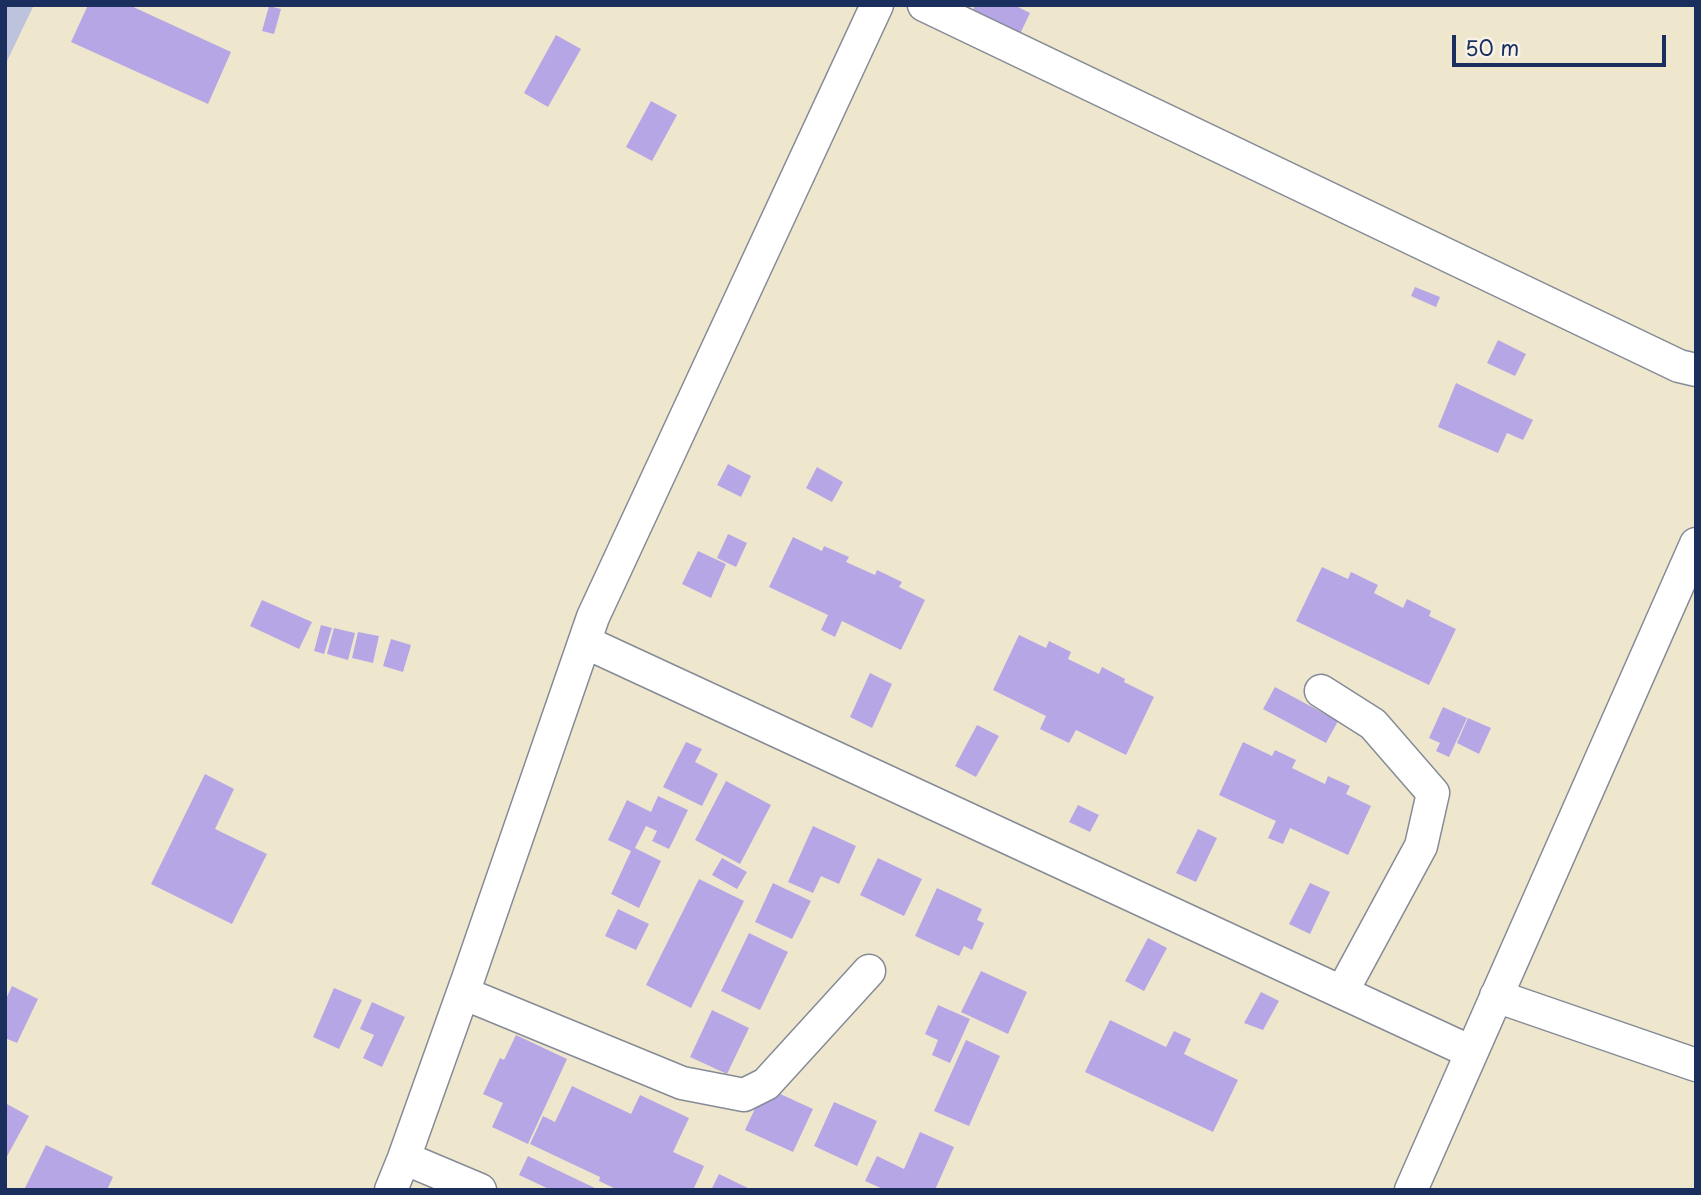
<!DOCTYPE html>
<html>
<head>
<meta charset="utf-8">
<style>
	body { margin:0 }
	#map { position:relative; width:1701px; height:1195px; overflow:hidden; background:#efe7cd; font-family:"Playpen Sans",sans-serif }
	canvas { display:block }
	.frame { position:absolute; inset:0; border:7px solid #1b2f5e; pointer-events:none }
	.scale { position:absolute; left:1452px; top:35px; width:214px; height:32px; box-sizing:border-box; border:4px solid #1b2f5e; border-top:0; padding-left:9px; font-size:21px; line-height:24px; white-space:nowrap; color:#1b2f5e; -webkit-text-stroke:5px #f7f3e8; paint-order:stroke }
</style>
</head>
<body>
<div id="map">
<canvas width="1701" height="1195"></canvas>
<div class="frame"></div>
<div class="scale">50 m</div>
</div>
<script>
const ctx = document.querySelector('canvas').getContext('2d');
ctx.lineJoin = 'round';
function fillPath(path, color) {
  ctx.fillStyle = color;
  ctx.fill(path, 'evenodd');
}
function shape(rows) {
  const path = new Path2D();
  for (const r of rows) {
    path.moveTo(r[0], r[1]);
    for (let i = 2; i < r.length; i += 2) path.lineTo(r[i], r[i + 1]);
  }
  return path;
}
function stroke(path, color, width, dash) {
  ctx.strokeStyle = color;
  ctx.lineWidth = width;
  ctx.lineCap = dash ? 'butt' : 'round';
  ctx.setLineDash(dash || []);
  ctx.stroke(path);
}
const industrial = shape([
	[5,5,34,5,5,65]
]);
const building = shape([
	[88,5,129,5,231,52,208,104,71,42],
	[975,5,1014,5,1030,13,1019,36,972,13],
	[269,6,281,9,274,34,262,31],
	[556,35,581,49,548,107,524,93],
	[651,101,677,115,652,161,626,147],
	[1415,287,1440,297,1436,307,1411,296],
	[1498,340,1526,354,1515,376,1487,363],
	[1456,383,1533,420,1523,440,1507,433,1498,453,1438,427],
	[728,464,751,476,741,497,717,485],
	[817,467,843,482,832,502,806,488],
	[728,534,747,543,736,567,717,558],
	[793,537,822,551,824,546,849,557,846,562,875,575,877,570,902,582,899,587,925,600,901,650,842,621,835,637,821,630,828,615,769,587],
	[698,551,726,564,711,598,682,584],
	[1322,567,1348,579,1351,572,1378,585,1374,593,1403,608,1407,599,1431,611,1429,616,1456,629,1429,685,1296,621],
	[262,600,312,622,299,649,250,626],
	[321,625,332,628,324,654,314,651],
	[334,628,355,633,348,660,327,654],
	[358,632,379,636,373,663,352,658],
	[1019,635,1046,648,1049,641,1071,652,1068,659,1099,674,1102,667,1125,679,1124,682,1154,697,1126,755,1076,730,1069,743,1040,729,1046,716,993,690],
	[391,639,411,645,403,672,383,666],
	[870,673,892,684,872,728,850,717],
	[1275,687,1338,721,1326,743,1263,709],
	[1443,707,1467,718,1449,757,1436,751,1440,743,1429,738],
	[1468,718,1491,728,1479,754,1457,743],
	[977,725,999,736,976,777,955,766],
	[686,742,702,749,695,762,718,774,702,806,663,787],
	[1243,742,1272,756,1275,750,1296,760,1292,768,1325,784,1328,776,1350,786,1346,794,1371,806,1348,855,1290,828,1283,844,1268,838,1276,821,1219,795],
	[205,774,234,789,215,829,267,854,232,924,151,884],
	[726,781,771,805,740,864,695,840],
	[658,796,688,810,669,849,652,841,657,831,646,826,635,848,661,861,639,908,611,894,631,851,608,840,627,800,651,812],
	[1078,805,1099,815,1090,832,1069,822],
	[813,826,856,846,839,884,821,876,813,893,788,882],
	[1198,829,1217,838,1196,882,1176,873],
	[722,858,747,872,737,889,712,875],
	[878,858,922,879,904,916,860,895],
	[699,879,744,901,691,1008,646,985],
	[773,883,811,901,792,939,755,922],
	[1310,883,1330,892,1310,934,1289,924],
	[937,888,982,909,977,920,984,923,972,950,964,946,959,956,915,936],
	[618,909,649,924,636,950,605,936],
	[749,933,788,952,760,1010,721,991],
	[1148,938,1167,948,1144,991,1125,981],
	[981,971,1027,992,1008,1034,961,1012],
	[12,986,38,999,17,1043,5,1038,5,1001],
	[334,988,362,1000,339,1049,313,1037],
	[1261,992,1279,1001,1263,1030,1244,1023],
	[372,1002,405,1017,382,1067,363,1058,374,1035,360,1029],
	[938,1005,970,1019,950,1063,932,1055,938,1040,925,1034],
	[712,1010,749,1028,727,1074,690,1057],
	[1110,1020,1166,1047,1174,1031,1191,1039,1184,1054,1238,1080,1213,1132,1085,1072],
	[516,1035,567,1059,528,1144,492,1127,503,1103,483,1094,500,1058,504,1060],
	[966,1040,1000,1056,969,1126,934,1111],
	[572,1086,631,1114,640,1095,689,1118,673,1152,704,1166,694,1188,699,1190,618,1190,599,1181,600,1177,530,1144,543,1116,555,1122],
	[765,1087,813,1109,793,1152,745,1130],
	[834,1102,877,1121,857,1166,814,1146],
	[5,1103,29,1116,5,1160],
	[920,1132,954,1147,935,1190,885,1190,865,1181,877,1156,904,1169],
	[46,1145,113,1177,107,1190,24,1190],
	[528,1156,599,1190,551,1190,519,1175],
	[719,1174,752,1190,711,1190]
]);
const minor = shape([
	[924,5,1679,366,1696,370],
	[585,642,1471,1052],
	[1321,691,1373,724,1433,793,1421,846,1342,992],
	[463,993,682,1083,744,1095,766,1084,869,971],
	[1496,996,1696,1065],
	[404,1158,480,1190],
	[391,1190,404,1158,469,976,593,617,877,5],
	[1411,1190,1696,544]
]);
fillPath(industrial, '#bec3dd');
fillPath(building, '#b7a6e6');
stroke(minor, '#858b96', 35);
stroke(minor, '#fff', 32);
</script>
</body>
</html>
